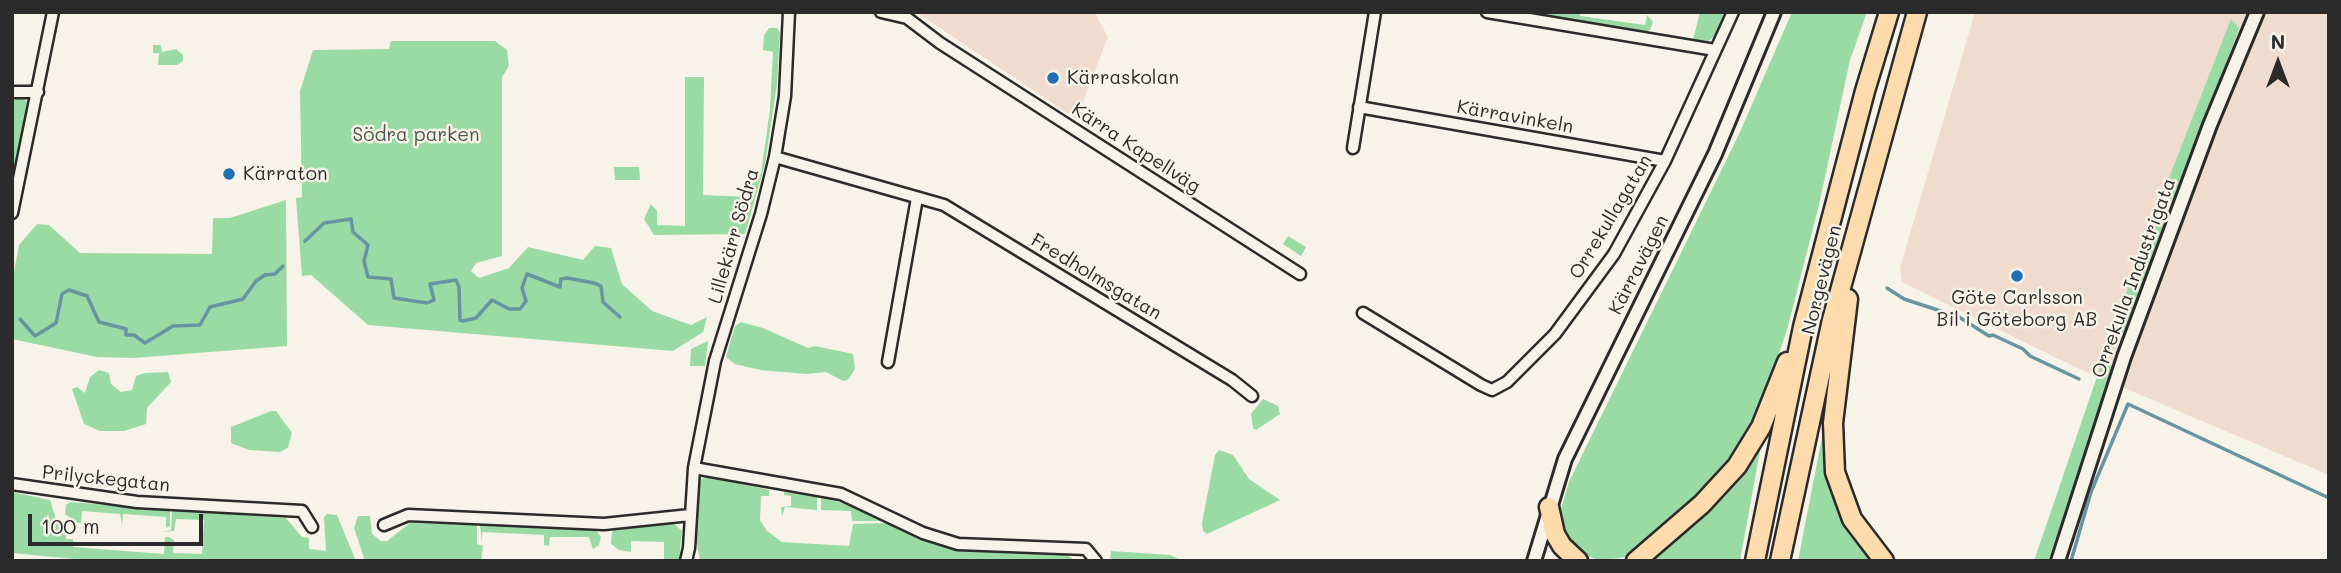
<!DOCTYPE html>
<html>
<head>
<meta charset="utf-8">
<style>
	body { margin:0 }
	#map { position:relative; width:2341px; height:573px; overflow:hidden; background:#f7f3e8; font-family:Mali,sans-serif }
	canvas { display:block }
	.frame { position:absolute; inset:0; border:14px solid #2b2b2b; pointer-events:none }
	.north { position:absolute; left:2243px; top:28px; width:70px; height:70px; -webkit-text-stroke:5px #f7f3e8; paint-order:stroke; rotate:0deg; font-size:19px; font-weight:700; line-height:28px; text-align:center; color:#2b2b2b }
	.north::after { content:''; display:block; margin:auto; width:24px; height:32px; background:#2b2b2b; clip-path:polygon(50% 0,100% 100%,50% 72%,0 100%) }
	.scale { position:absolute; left:28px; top:514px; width:175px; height:32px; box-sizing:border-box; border:4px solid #2b2b2b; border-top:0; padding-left:9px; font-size:21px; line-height:24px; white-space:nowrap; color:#2b2b2b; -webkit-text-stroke:5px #f7f3e8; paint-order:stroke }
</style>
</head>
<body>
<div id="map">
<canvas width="2341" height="573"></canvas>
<div class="frame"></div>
<div class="north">N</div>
<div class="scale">100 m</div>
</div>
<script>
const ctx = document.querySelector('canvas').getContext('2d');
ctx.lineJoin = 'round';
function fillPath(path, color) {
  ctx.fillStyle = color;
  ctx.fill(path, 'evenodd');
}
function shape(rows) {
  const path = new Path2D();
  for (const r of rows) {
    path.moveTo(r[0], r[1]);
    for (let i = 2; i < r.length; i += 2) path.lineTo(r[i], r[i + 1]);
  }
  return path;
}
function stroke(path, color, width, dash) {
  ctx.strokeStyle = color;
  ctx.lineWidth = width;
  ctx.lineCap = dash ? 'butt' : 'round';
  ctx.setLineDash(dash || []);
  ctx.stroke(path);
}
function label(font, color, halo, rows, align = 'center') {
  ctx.font = font + ' Mali,sans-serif';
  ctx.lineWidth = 5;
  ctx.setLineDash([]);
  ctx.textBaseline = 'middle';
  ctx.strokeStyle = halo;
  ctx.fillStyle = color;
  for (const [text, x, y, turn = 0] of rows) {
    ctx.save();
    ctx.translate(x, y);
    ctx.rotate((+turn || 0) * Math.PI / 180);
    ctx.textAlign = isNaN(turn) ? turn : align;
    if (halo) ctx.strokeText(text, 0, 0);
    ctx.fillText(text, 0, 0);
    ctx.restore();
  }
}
const built = shape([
	[916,12,1094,12,1108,37,1076,119],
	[1975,12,2329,12,2329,475,2075,367,1902,282,1900,268]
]);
const green = shape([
	[1521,12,1580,12,1580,16,1645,25,1647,15,1653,22,1650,30,1644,32],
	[1700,12,1726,12,1715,35,1709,41,1693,40],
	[1792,12,1867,12,1850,60,1819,205,1787,330,1762,403,1744,439,1723,468,1651,539,1626,557,1600,561,1583,554,1566,537,1561,509,1569,482,1740,132],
	[2231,19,2239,28,2238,32,2175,196,2168,202,2160,201],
	[769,28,777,28,780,33,777,84,765,164,745,234,654,235,644,219,651,204,657,211,657,225,685,226,685,77,704,77,703,195,751,197,753,172,761,173,770,110,773,52,763,50,764,35],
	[391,41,495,41,507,50,509,66,502,77,502,256,476,263,471,271,479,278,509,268,528,247,583,260,595,246,611,248,622,284,652,311,691,325,707,317,703,332,673,351,368,325,311,275,302,276,296,198,302,197,300,91,313,50,389,49],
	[153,45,161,45,162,52,176,49,183,55,183,61,177,65,158,65,159,53,153,53],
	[21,97,29,103,12,184,12,101],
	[614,167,639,167,640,180,615,180],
	[286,200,287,346,133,358,97,357,12,339,12,282,19,245,37,224,49,225,80,253,212,254,213,218,230,218],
	[2156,213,2163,226,2130,321,2123,333,2110,337],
	[1288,236,1306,247,1301,256,1283,244],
	[741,322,763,328,808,348,815,346,853,354,855,369,848,380,843,381,826,372,806,374,760,370,735,364,726,357,735,326],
	[708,341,705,366,690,366,691,349],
	[2104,356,2111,363,2112,372,2048,561,2034,561],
	[99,370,109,373,111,384,121,392,132,390,136,376,145,373,168,372,171,382,147,408,146,424,124,431,100,431,84,424,72,389,77,387,85,393,90,377],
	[1263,399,1278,406,1280,414,1256,430,1253,428,1251,414],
	[271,411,276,411,292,433,288,448,280,452,249,450,231,443,231,427],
	[1825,422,1827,429,1876,561,1798,561],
	[1762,440,1740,561,1647,561,1671,543,1711,504],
	[1219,450,1233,455,1249,479,1280,500,1207,534,1203,531,1202,523,1215,455],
	[711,477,769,490,769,496,761,496,760,520,767,531,782,542,849,546,853,524,886,523,918,539,947,547,1067,555,1076,561,700,561,695,533,698,486,701,479],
	[12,492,50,500,56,519,66,530,66,539,73,539,73,547,164,554,165,537,169,537,174,540,173,553,202,554,204,520,176,519,174,531,162,532,171,530,172,510,286,518,302,537,309,538,309,549,326,551,324,517,327,514,337,515,356,561,96,561,12,553],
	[784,492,817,497,817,510,785,507,782,516,781,507,791,506,791,496,784,495],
	[821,498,861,507,882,521,852,521,851,511,821,510],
	[70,502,170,510,170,526,166,528,166,517,123,514,122,525,120,514,82,511,81,523,77,523,65,514,66,505],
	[358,516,370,516,372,534,381,541,387,541,410,523,477,525,477,544,483,546,481,561,365,561,354,528],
	[672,522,682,531,679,561,664,561,664,542,631,541,631,552,619,550,611,544,612,532,617,527],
	[480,525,595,529,601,537,599,545,593,549,589,537,550,537,549,546,544,545,544,535,482,532,482,543],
	[1111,551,1170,555,1183,561,1110,561]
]);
const stream = shape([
	[305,241,324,223,351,219,353,232,368,245,364,261,368,277,391,279,394,298,427,303,434,300,430,284,456,280,459,287,460,320,463,321,476,318,492,300,509,309,520,309,526,301,522,288,527,274,560,287,561,279,567,278,594,283,601,286,603,302,620,317],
	[1887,288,1904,299,1959,317,1989,336,1993,335,2023,349,2030,356,2079,379],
	[20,319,35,336,56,323,62,294,69,290,87,296,99,322,126,329,126,335,134,335,145,343,173,326,200,325,210,307,243,299,256,281,265,275,275,274,283,266],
	[2071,561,2091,492,2128,404,2329,498]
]);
const minor = shape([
	[881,12,907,18,940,43,1300,274],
	[1487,12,1715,50],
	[12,92,38,92],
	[1359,107,1665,161],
	[1353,148,1375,12],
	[775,157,944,205,1232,380,1252,396],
	[12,213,53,12],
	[1363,313,1481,385,1492,390,1507,382,1555,334,1614,254,1665,161,1733,12],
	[888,362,917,198],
	[694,468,841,494,923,533,958,544,1086,549,1096,561],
	[12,484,137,502,302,511,312,527],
	[384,525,408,515,604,524,690,515],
	[686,561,689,548,694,468,715,361,761,214,775,157,785,96,789,12]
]);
const tertiary = shape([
	[1534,561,1565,459,1715,154,1774,12],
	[2058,561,2124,357,2210,125,2257,12]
]);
const motorway = shape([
	[1848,299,1833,423,1835,472,1852,519,1884,561],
	[1549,507,1555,534,1562,546,1578,561],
	[1636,561,1702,504,1737,466,1761,427,1787,362],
	[1755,561,1803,327,1865,91,1889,12],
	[1780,561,1832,320,1917,12]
]);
const markers = [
	[1053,78,7,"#1f6fb2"],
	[229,174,7,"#1f6fb2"],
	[2017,276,7,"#1f6fb2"]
];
const poiNames = [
	["Kärraskolan",1067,78],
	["Kärraton",243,174],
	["Göte Carlsson",2017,298,"center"],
	["Bil i Göteborg AB",2017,320,"center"]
];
const streetNames = [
	["Kärravinkeln",1515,117,10],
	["Kärra Kapellväg",1136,148,33],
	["Orrekullagatan",1611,217,-59],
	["Lillekärr Södra",734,236,-74],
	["Kärravägen",1639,265,-63],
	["Fredholmsgatan",1096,277,31],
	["Orrekulla Industrigata",2134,278,-70],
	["Norgevägen",1822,280,-76],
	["Prilyckegatan",106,479,6]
];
const parkNames = [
	["Södra parken",416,135]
];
fillPath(built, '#f0dcce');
fillPath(green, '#9adaa4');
stroke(stream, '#6894a2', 3.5);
stroke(minor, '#2b2b2b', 15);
stroke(tertiary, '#2b2b2b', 18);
stroke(motorway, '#2b2b2b', 23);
stroke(minor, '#f7f3e8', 10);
stroke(tertiary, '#f7f3e8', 12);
stroke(motorway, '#fedbac', 18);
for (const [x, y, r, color] of markers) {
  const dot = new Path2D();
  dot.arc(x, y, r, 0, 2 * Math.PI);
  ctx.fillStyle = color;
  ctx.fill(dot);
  stroke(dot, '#f7f3e8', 2.5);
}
label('19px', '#2b2b2b', '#f7f3e8', poiNames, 'left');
label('19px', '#2b2b2b', '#f7f3e8', streetNames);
label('19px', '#475749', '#f7f3e8', parkNames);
</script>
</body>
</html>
